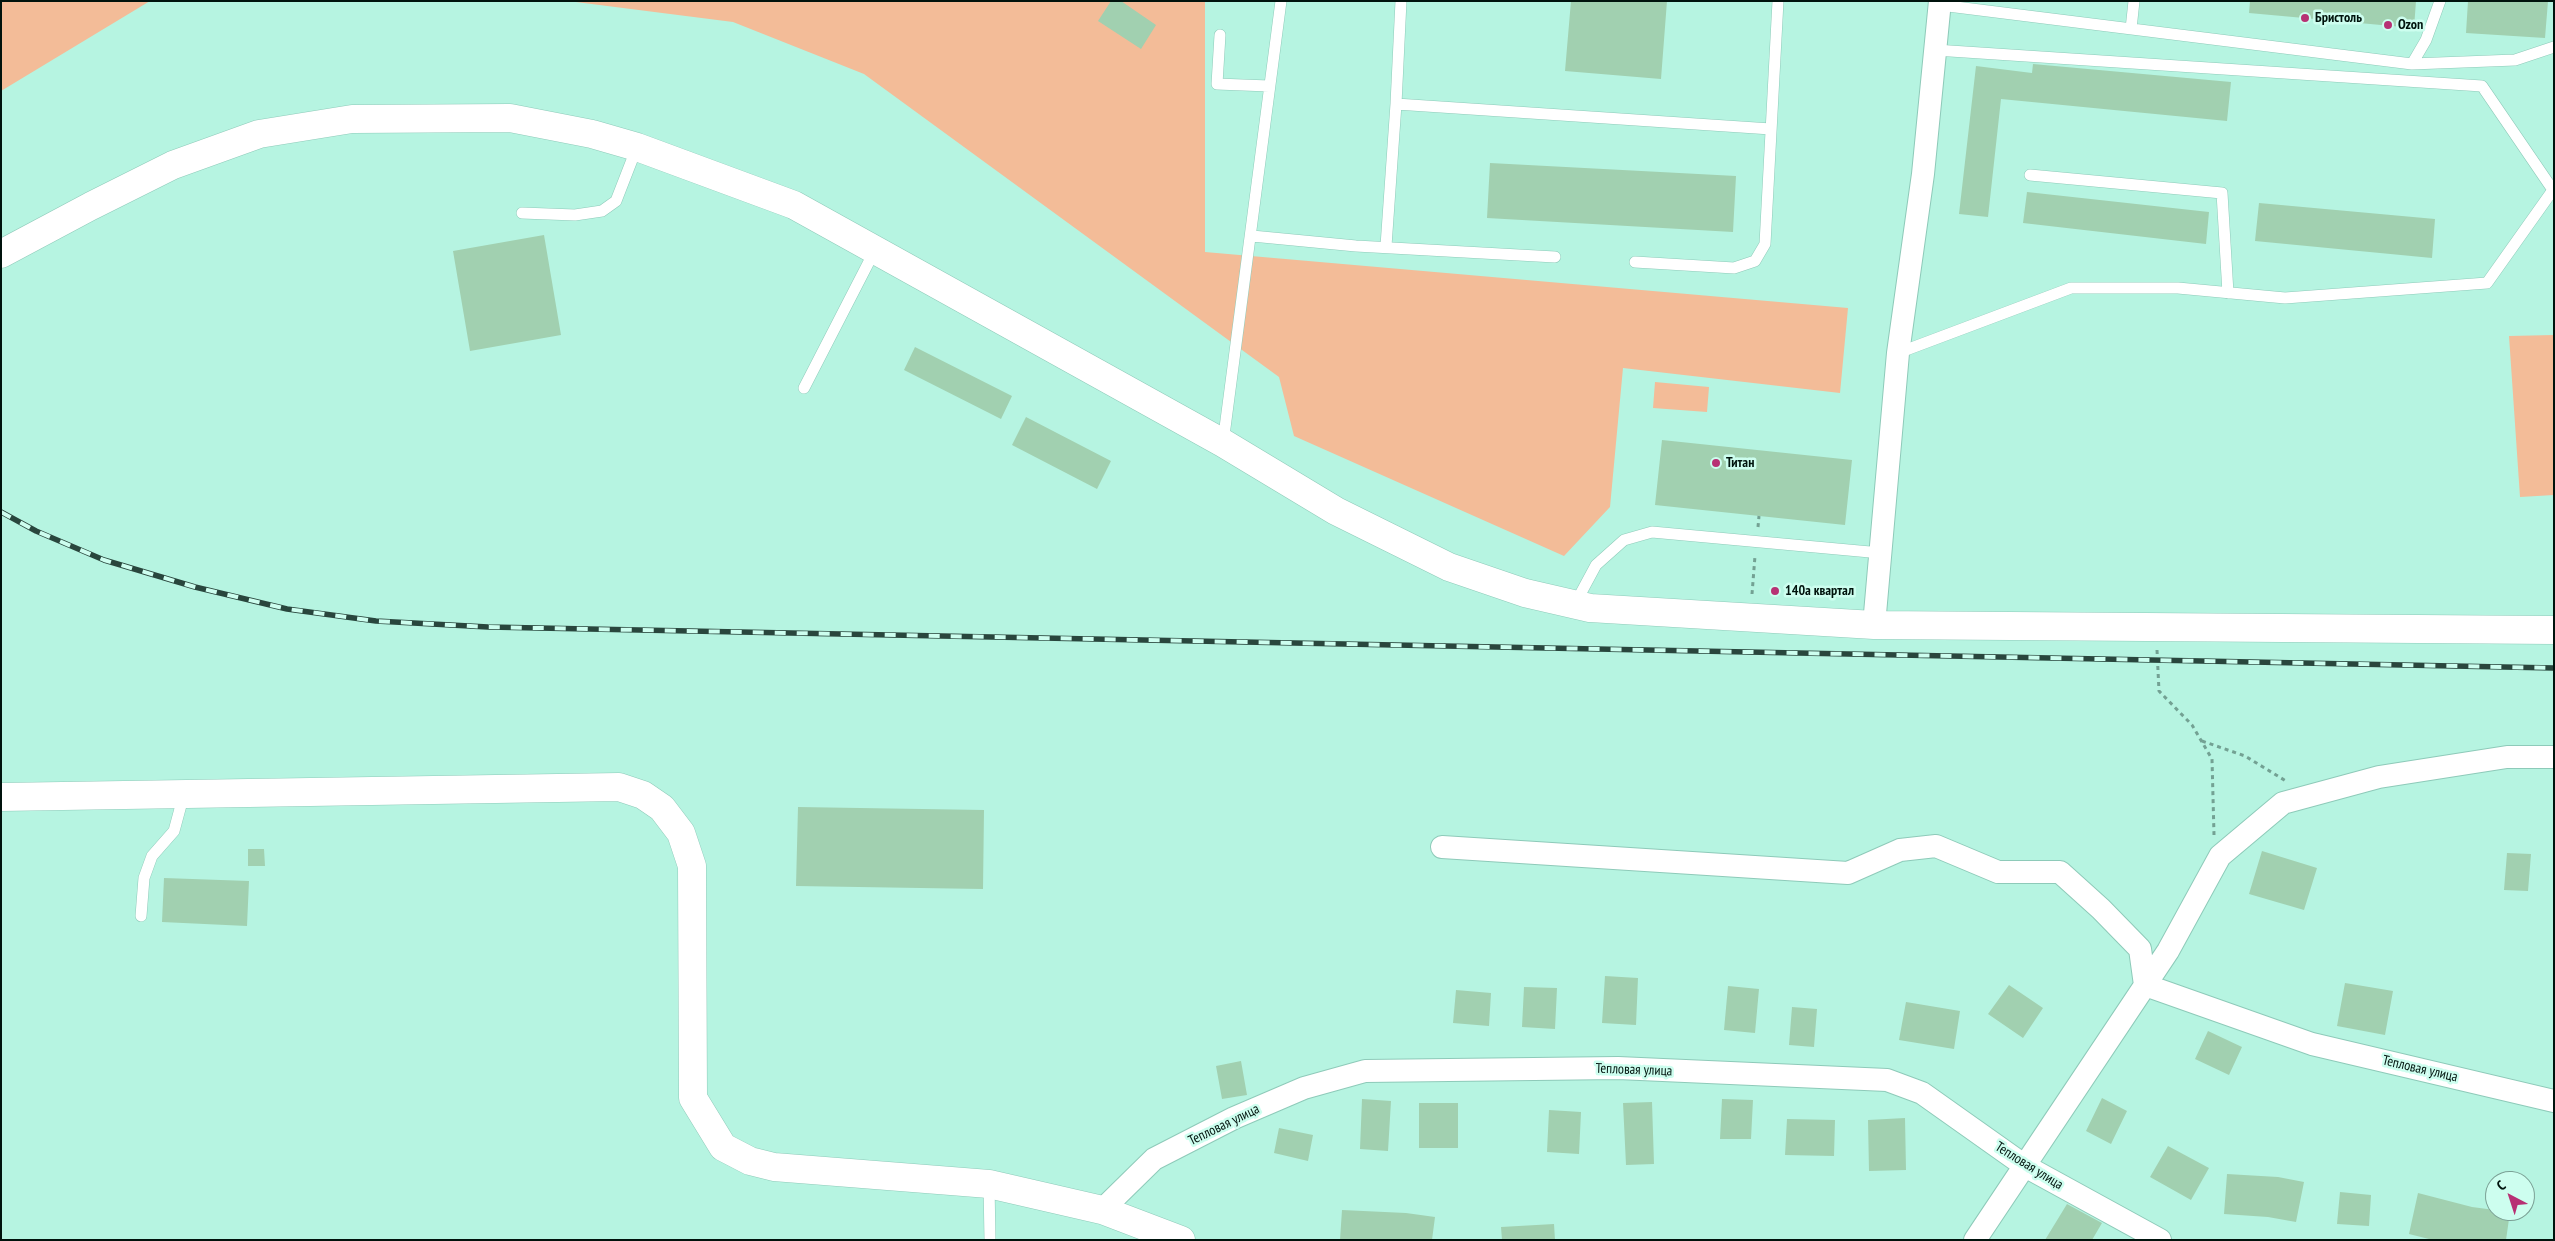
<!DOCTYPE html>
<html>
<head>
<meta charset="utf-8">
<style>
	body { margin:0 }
	#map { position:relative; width:2555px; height:1241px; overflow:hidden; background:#b6f4e1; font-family:"PT Sans Narrow",sans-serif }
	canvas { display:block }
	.frame { position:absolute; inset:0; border:2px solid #00130d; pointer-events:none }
	.north { position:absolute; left:2485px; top:1171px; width:50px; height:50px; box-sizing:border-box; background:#cdfeef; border:1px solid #7ba095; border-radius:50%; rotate:320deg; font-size:14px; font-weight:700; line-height:20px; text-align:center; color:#00130d }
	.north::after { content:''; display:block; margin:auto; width:18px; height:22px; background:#b73174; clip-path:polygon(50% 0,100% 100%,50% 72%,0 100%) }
</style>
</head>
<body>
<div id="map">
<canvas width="2555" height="1241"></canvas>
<div class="frame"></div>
<div class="north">С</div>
</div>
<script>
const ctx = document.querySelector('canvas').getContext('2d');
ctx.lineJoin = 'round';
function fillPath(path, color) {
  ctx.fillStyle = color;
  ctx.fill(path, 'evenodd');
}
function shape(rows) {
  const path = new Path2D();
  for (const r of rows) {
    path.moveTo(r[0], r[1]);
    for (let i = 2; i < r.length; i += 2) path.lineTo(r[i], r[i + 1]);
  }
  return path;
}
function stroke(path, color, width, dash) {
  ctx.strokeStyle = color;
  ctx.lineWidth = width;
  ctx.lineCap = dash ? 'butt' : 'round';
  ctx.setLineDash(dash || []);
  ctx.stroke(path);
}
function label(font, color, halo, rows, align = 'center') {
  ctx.font = font + ' "PT Sans Narrow",sans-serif';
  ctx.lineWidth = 5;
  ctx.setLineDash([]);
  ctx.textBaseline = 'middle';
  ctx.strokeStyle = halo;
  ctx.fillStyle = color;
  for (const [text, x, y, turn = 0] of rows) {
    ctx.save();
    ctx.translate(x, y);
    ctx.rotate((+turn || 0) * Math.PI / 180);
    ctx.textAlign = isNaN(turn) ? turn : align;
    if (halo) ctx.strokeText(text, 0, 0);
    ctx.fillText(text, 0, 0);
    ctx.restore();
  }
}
const green = shape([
	[1,1,150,1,1,91],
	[568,1,1205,1,1205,252,1848,308,1840,393,1623,368,1610,507,1564,556,1294,436,1279,377,864,74,733,22],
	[2554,335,2554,495,2520,497,2509,336],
	[1655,382,1709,387,1707,412,1653,408]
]);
const building = shape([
	[1111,1,1121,1,1156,25,1141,49,1098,21],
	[1571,1,1667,1,1661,79,1565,71],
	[2250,1,2416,1,2414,28,2249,13],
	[2468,1,2548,1,2545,38,2466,33],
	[2033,64,2231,82,2227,121,2001,99,1988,217,1959,214,1976,66,2032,73],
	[1490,163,1736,176,1733,232,1487,218],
	[2027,192,2209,212,2206,244,2023,223],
	[2259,203,2435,219,2432,258,2255,241],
	[544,235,561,335,470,351,453,251],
	[915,347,1012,396,1001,419,904,370],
	[1026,417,1111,461,1097,489,1012,445],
	[1662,440,1852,460,1845,525,1655,505],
	[798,807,984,810,983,889,796,886],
	[248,849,264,849,265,866,248,866],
	[2262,851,2317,868,2304,910,2249,894],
	[2507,853,2531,854,2528,891,2504,890],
	[164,878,249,881,247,926,162,922],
	[1605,976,1638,978,1636,1025,1602,1023],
	[2345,983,2393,991,2385,1035,2337,1026],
	[2009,985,2043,1008,2023,1038,1988,1014],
	[1728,986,1759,989,1755,1033,1724,1030],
	[1524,987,1557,988,1555,1029,1522,1027],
	[1456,990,1491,993,1489,1026,1453,1023],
	[1906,1002,1960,1011,1954,1049,1899,1040],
	[1792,1007,1817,1009,1814,1047,1789,1045],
	[2208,1031,2242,1047,2229,1075,2195,1059],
	[1241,1061,1247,1095,1222,1099,1216,1066],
	[2102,1098,2127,1111,2111,1144,2086,1131],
	[1362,1099,1391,1101,1388,1151,1360,1149],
	[1722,1099,1753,1100,1751,1139,1720,1139],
	[1652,1102,1654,1164,1626,1165,1623,1103],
	[1419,1103,1458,1103,1458,1148,1419,1148],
	[1549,1110,1581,1112,1579,1154,1547,1152],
	[1905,1118,1906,1170,1869,1171,1868,1120],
	[1787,1119,1835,1120,1834,1156,1785,1155],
	[1279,1128,1313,1135,1308,1161,1274,1153],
	[2168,1146,2209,1168,2191,1200,2150,1177],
	[2227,1174,2278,1177,2304,1182,2296,1222,2268,1217,2224,1214],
	[2340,1192,2371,1195,2369,1226,2337,1224],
	[2418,1193,2472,1207,2510,1212,2506,1240,2433,1240,2409,1234],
	[2067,1204,2102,1223,2092,1240,2045,1240],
	[1342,1210,1406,1213,1435,1217,1432,1240,1340,1240],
	[1554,1224,1555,1240,1502,1240,1501,1227]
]);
const path = shape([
	[1758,527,1759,516],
	[1752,594,1755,556],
	[2157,650,2159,691,2192,725,2212,759,2214,835],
	[2202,741,2245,756,2286,781]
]);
const service = shape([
	[1940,5,2412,64,2426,40,2440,1],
	[2131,29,2134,1],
	[1220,35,1217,84,1269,86],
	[2412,64,2515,60,2554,47],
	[1396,104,1771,129],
	[2030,175,2222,193,2228,293],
	[522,213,575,215,602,211,616,201,637,147],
	[1252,236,1356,246,1555,257],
	[1386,246,1396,104,1401,1],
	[1635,262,1734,268,1755,261,1765,244,1778,1],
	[1898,353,2071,288,2178,288,2285,298,2487,283,2553,190,2482,86,1935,50],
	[804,388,875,250],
	[1223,443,1281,1],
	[1575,604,1596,565,1624,540,1652,532,1881,553],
	[141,916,144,878,152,856,174,831,184,794],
	[989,1184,990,1240]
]);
const minor = shape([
	[1874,625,1898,353,1923,174,1940,1],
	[1442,847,1848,873,1900,850,1936,846,1998,872,2060,872,2101,909,2140,949,2145,985,2312,1044,2554,1101],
	[1102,1210,1154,1159,1234,1118,1304,1088,1365,1071,1618,1068,1887,1080,1922,1093,2025,1166,2160,1240],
	[1975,1240,2168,951,2220,856,2283,803,2379,777,2507,757,2554,757]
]);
const tertiary = shape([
	[1,254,91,206,173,165,259,134,352,119,510,118,592,134,637,147,794,205,1223,443,1336,511,1449,567,1525,593,1590,608,1874,625,2554,630]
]);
const secondary = shape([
	[1,797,619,787,643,795,662,808,681,833,692,866,693,1098,723,1147,750,1161,774,1167,989,1184,1102,1210,1181,1240]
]);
const rail = shape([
	[1,512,36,531,104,560,195,587,287,609,376,621,488,627,2554,668]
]);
const markers = [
	[2305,18,5,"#b73174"],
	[2388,25,5,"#b73174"],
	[1716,463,5,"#b73174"],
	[1775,591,5,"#b73174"]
];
const poiNames = [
	["Бристоль",2315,18],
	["Ozon",2398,25],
	["Титан",1726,463],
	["140а квартал",1785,591]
];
const streetNames = [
	["Тепловая улица",2420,1069,13],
	["Тепловая улица",1634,1070,2],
	["Тепловая улица",1224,1125,-26],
	["Тепловая улица",2029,1166,32]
];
fillPath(green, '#f3bc98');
fillPath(building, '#a1d0b0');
stroke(service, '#8ecab9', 12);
stroke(minor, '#8ecab9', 24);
stroke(tertiary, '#8ecab9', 29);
stroke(secondary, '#8ecab9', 29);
stroke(path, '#73a193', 3, [4, 4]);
stroke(service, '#fff', 11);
stroke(minor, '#fff', 22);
stroke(tertiary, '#fff', 28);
stroke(secondary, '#fff', 28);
stroke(rail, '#29463d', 5.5);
stroke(rail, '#cdfeef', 4, [11]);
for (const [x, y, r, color] of markers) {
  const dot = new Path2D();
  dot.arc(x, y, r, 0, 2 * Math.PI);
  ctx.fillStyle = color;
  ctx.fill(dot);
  stroke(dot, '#cdfeef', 2);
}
label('bold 14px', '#00130d', '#cdfeef', poiNames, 'left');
label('14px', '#00130d', '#cdfeef', streetNames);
</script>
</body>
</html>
